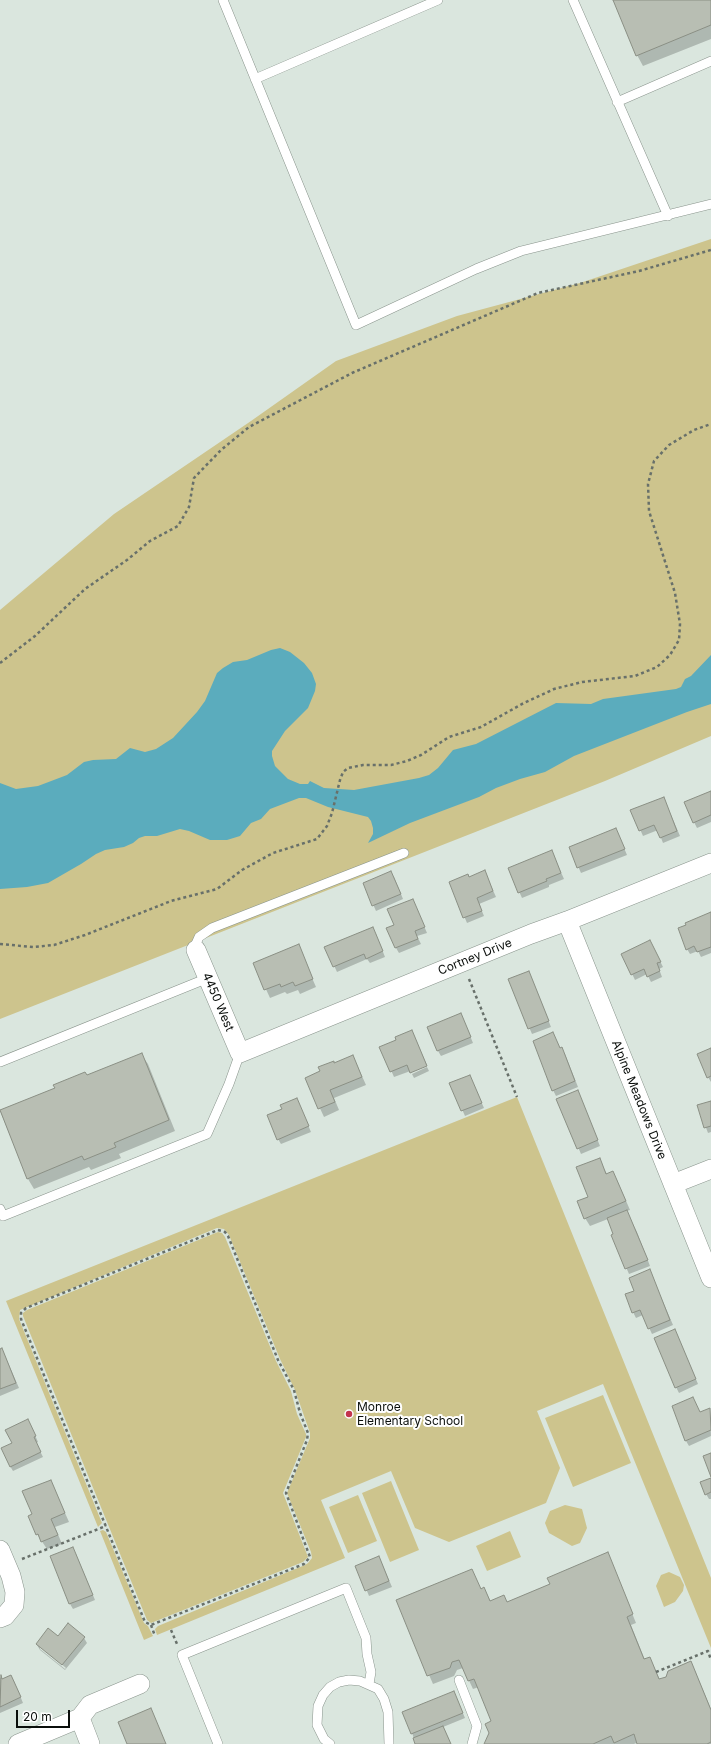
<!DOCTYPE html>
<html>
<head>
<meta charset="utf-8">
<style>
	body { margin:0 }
	#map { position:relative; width:711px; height:1744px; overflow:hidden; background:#dae6de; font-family:Inter,sans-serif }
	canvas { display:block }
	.scale { position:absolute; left:16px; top:1710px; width:54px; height:18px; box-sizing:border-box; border:2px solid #0a0e0b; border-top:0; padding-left:5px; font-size:12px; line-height:14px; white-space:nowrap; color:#0a0e0b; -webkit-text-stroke:3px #fff; paint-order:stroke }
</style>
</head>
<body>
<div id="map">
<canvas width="711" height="1744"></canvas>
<div class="scale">20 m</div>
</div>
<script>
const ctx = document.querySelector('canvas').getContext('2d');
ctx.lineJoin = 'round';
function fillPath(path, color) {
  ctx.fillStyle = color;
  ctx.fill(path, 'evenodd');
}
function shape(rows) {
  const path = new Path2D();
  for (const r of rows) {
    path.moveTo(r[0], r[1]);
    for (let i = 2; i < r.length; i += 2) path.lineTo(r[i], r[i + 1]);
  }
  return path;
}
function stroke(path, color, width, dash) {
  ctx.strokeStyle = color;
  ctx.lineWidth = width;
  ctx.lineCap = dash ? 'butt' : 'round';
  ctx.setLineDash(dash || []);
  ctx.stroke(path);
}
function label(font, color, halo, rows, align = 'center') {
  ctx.font = font + ' Inter,sans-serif';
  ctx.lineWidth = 4;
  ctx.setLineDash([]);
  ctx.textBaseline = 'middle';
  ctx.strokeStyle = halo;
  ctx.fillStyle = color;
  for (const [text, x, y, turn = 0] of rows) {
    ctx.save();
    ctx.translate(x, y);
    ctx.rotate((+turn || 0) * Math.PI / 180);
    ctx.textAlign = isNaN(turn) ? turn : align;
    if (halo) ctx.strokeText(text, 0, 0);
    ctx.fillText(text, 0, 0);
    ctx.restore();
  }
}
const green = shape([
	[711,239,711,736,605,781,0,1019,0,610,114,514,251,421,336,361,457,316,580,283],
	[517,1097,711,1578,711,1648,603,1384,537,1411,560,1468,546,1503,449,1542,415,1528,391,1471,321,1500,345,1558,157,1635,155,1629,158,1626,305,1565,308,1563,312,1558,311,1552,287,1493,310,1438,310,1433,295,1390,280,1359,229,1235,224,1229,217,1228,20,1310,19,1319,102,1523,98,1527,6,1301],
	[218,1232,222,1233,225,1237,276,1361,291,1391,297,1414,306,1434,306,1437,283,1493,308,1557,303,1562,151,1623,147,1620,23,1316,23,1313,27,1310],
	[603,1395,631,1463,573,1487,545,1418],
	[391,1481,419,1550,390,1562,362,1493],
	[358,1495,377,1541,348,1553,329,1507],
	[565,1505,582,1509,587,1528,580,1543,572,1546,549,1533,545,1523,550,1511],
	[103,1530,106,1532,144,1623,148,1626,153,1636,144,1640,100,1531],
	[510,1531,521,1557,487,1571,476,1546],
	[669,1572,680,1577,684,1585,683,1591,675,1602,664,1607,656,1586,661,1575]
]);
const water = shape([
	[280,648,290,652,304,663,312,673,316,684,315,691,308,708,285,731,272,751,272,756,275,766,288,779,300,784,308,784,310,781,324,788,354,790,419,778,429,775,438,768,453,750,476,744,556,703,591,704,603,699,676,689,681,687,685,679,691,676,711,655,711,704,687,712,574,756,545,772,520,779,496,788,479,797,410,823,368,843,373,834,373,828,371,821,368,817,328,807,306,798,299,798,270,809,261,819,251,823,240,836,227,840,210,840,189,831,180,829,157,836,145,836,139,838,133,843,124,847,105,850,96,854,81,864,48,883,27,887,0,889,0,783,16,789,38,786,67,775,84,762,93,760,116,759,130,748,145,752,156,749,173,738,197,712,205,701,217,673,223,668,233,662,247,660,271,650]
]);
const shadow = shape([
	[614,0,711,0,711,39,643,66,637,55],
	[711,792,711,822,697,828,694,822],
	[666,803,680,836,663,843,658,830,643,836,632,811],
	[616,829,627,855,581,873,570,848],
	[552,852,564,879,549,885,549,887,522,898,509,869],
	[485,872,496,897,479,904,484,916,467,923,450,883],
	[394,877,403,899,376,911,364,884],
	[415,905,427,933,417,936,421,944,399,953,396,948,395,925],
	[711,913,711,953,701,957,698,951,690,954,687,949],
	[376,934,385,957,370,963,367,959,337,972,326,948],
	[298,946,316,987,300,994,298,990,287,994,285,992,270,998,254,963],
	[653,947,663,967,659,969,662,977,651,982,647,974,635,980,623,955],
	[531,977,551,1027,532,1034,509,980],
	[461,1014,473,1043,441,1056,438,1051],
	[412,1031,427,1065,394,1077,381,1047,397,1040],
	[560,1049,565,1054,578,1087,556,1096,553,1090],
	[711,1049,711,1082,708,1077],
	[141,1054,148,1064,175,1131,119,1154,121,1158,91,1170,89,1167,34,1189,28,1179,0,1111],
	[353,1056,366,1085,334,1098,339,1110,324,1117,306,1078],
	[427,1067,429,1071,414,1078,412,1074],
	[472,1081,484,1108,465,1116,451,1084],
	[580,1097,600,1146,581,1154,558,1100],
	[711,1102,711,1132,708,1133,698,1106],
	[299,1104,311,1132,281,1144,278,1139],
	[599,1159,607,1174,613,1172,617,1180,630,1210,626,1211,637,1232,650,1266,629,1274,612,1235,614,1234,608,1219,590,1226,585,1218],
	[652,1276,673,1325,652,1334,643,1315,636,1318,633,1312,635,1291],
	[675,1330,698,1384,679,1393,676,1387],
	[2,1349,19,1388,0,1396,0,1350],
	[710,1409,711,1436,689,1446,686,1441,700,1413],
	[31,1426,38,1442,36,1443,43,1457,13,1471,10,1466,13,1444],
	[711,1479,711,1499,709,1499,706,1494],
	[51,1481,69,1522,55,1527,62,1544,47,1549,37,1534,33,1515],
	[76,1554,95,1600,73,1609,70,1604],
	[608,1554,636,1623,631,1625,645,1660,650,1658,660,1680,691,1663,695,1671,711,1709,711,1744,638,1744,639,1742,634,1744,485,1744,493,1722,479,1687,473,1689,463,1668,457,1670,454,1676,433,1684,397,1601,484,1588,491,1602,507,1602,551,1584],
	[379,1557,392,1587,369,1596,357,1566],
	[58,1637,84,1638,87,1643,65,1670,40,1650,37,1645],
	[40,1646,66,1668,65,1669,40,1649],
	[0,1677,2,1680,14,1681,23,1703,0,1713],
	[454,1692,465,1718,443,1727,451,1744,416,1744,412,1733]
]);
const building = shape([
	[613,0,711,0,711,25,636,56,613,0],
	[711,791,711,815,693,823,684,802,711,791],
	[664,797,677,831,660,838,654,825,639,831,630,810,664,797],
	[616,828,625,849,577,868,569,847,616,828],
	[552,850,561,873,546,879,547,881,518,893,508,868,552,850],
	[485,870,493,891,477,898,482,911,463,918,449,882,468,874,469,877,485,870],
	[391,871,401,894,372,906,363,883,391,871],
	[413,899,425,927,415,931,418,939,395,948,386,928,394,925,387,909,413,899],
	[711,912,711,947,697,952,694,946,686,950,678,928,686,925,685,923,711,912],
	[373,927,383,951,366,959,364,954,333,967,324,947,373,927],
	[650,940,661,962,657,963,660,971,647,977,644,969,631,975,621,954,650,940],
	[299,944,313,979,295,986,293,982,281,987,280,984,264,990,253,963,299,944],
	[529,971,549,1021,528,1029,508,979,529,971],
	[461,1013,471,1037,437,1051,427,1027,461,1013],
	[412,1030,427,1066,410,1073,407,1065,390,1072,379,1047,396,1040,395,1037,412,1030],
	[553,1032,560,1048,562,1047,575,1081,552,1091,533,1041,553,1032],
	[711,1048,711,1076,707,1078,697,1054,711,1048],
	[142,1053,169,1120,114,1143,116,1147,84,1160,82,1156,27,1179,0,1110,55,1088,53,1085,85,1072,87,1075,142,1053],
	[353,1055,362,1077,330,1090,335,1102,318,1109,305,1078,320,1071,318,1067,334,1061,334,1063,353,1055],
	[470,1075,482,1103,461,1111,449,1083,470,1075],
	[578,1090,598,1140,577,1149,556,1099,578,1090],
	[297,1098,309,1126,277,1140,267,1115,282,1109,280,1105,297,1098],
	[711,1101,711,1126,704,1128,697,1105,711,1101],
	[600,1158,606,1174,613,1171,626,1201,584,1219,577,1201,588,1197,576,1167,600,1158],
	[627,1210,648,1260,625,1269,611,1235,613,1234,607,1218,627,1210],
	[650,1269,670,1320,648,1329,640,1310,632,1313,625,1294,634,1291,629,1278,650,1269],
	[675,1329,696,1379,675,1388,654,1338,675,1329],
	[2,1348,16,1383,0,1389,0,1349,2,1348],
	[693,1397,700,1412,710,1408,711,1430,685,1441,672,1406,693,1397],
	[28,1419,36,1436,34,1437,41,1452,10,1467,1,1448,12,1443,5,1430,28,1419],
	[711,1453,711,1477,703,1456,711,1453],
	[711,1478,711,1492,705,1495,700,1482,711,1478],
	[51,1480,65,1513,51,1519,58,1535,41,1542,38,1534,36,1535,28,1516,32,1514,22,1491,51,1480],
	[73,1547,93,1595,69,1604,50,1556,73,1547],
	[608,1552,633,1614,627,1617,644,1659,650,1657,659,1679,666,1677,668,1671,691,1661,711,1710,711,1742,707,1744,637,1744,634,1734,614,1743,611,1736,593,1744,484,1744,489,1733,485,1724,491,1721,474,1679,468,1681,459,1660,452,1662,450,1668,427,1676,396,1600,472,1569,481,1589,484,1587,490,1601,504,1595,507,1602,550,1584,547,1578,608,1552],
	[379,1556,389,1581,365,1591,355,1566,379,1556],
	[68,1623,85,1637,62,1665,36,1644,48,1628,58,1636,68,1623],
	[1,1675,2,1679,11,1675,21,1697,0,1707,1,1675],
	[454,1691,463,1713,411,1734,402,1712,454,1691],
	[151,1708,166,1744,127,1744,118,1722,151,1708],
	[443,1726,451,1744,415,1744,413,1738,443,1726]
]);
const path = shape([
	[0,663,35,636,85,589,127,560,150,541,178,526,189,507,194,478,221,450,249,427,352,373,538,293,639,271,711,250],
	[0,944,33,947,54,945,85,935,171,901,217,889,242,870,273,853,317,839,327,826,332,813,340,780,343,772,348,768,363,765,391,765,407,761,421,755,449,737,481,727,522,704,554,689,582,682,635,676,657,667,670,655,679,640,680,624,675,593,649,511,648,484,654,461,669,445,694,430,711,424],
	[469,979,517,1097],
	[218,1230,225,1232,228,1236,278,1360,294,1390,300,1413,308,1433,307,1440,286,1493,310,1557,304,1564,151,1625,145,1622,21,1319,21,1313,26,1308,218,1230],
	[22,1559,106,1526],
	[151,1625,155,1636],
	[171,1630,177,1644],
	[656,1672,708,1651,711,1660]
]);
const service = shape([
	[223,0,356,325,476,269,521,251,711,204],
	[573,0,668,216],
	[255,79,438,0],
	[617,102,711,61],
	[196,950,195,946,199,937,212,928,404,853],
	[0,1062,208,978],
	[0,1209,3,1216,207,1134,229,1084,240,1053],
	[459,1680,477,1726,472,1744],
	[218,1744,182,1655,346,1588,366,1638,367,1654,371,1672,369,1684],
	[330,1744,324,1739,317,1725,318,1706,323,1695,330,1687,339,1682,349,1680,360,1681,378,1689,384,1699,388,1712,389,1744]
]);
const minor = shape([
	[567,921,711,1278],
	[196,950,240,1053,531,934,567,921,711,863],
	[673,1184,711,1169],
	[0,1550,11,1576,15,1592,14,1605,5,1616,0,1618],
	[80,1718,90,1744],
	[18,1744,80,1718,90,1705,140,1684]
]);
const markers = [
	[349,1414,4,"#c3334d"]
];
const streetNames = [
	["Cortney Drive",475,957,-22],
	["4450 West",218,1002,67],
	["Alpine Meadows Drive",639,1100,68]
];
const poiNames = [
	["Monroe",357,1407],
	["Elementary School",357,1421]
];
fillPath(green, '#cdc48d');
fillPath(water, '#5bacbd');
fillPath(shadow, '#0003');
fillPath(building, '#b8beb3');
stroke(building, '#8a8f84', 1);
stroke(service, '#89948c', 10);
stroke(minor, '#89948c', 20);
stroke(path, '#68706a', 2.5, [3, 3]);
stroke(service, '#fff', 9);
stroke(minor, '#fff', 19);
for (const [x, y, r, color] of markers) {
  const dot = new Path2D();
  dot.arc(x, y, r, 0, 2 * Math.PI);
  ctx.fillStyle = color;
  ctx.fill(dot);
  stroke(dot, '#fff', 1.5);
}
label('12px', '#0a0e0b', '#fff', streetNames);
label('12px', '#0a0e0b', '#fff', poiNames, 'left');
</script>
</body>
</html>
